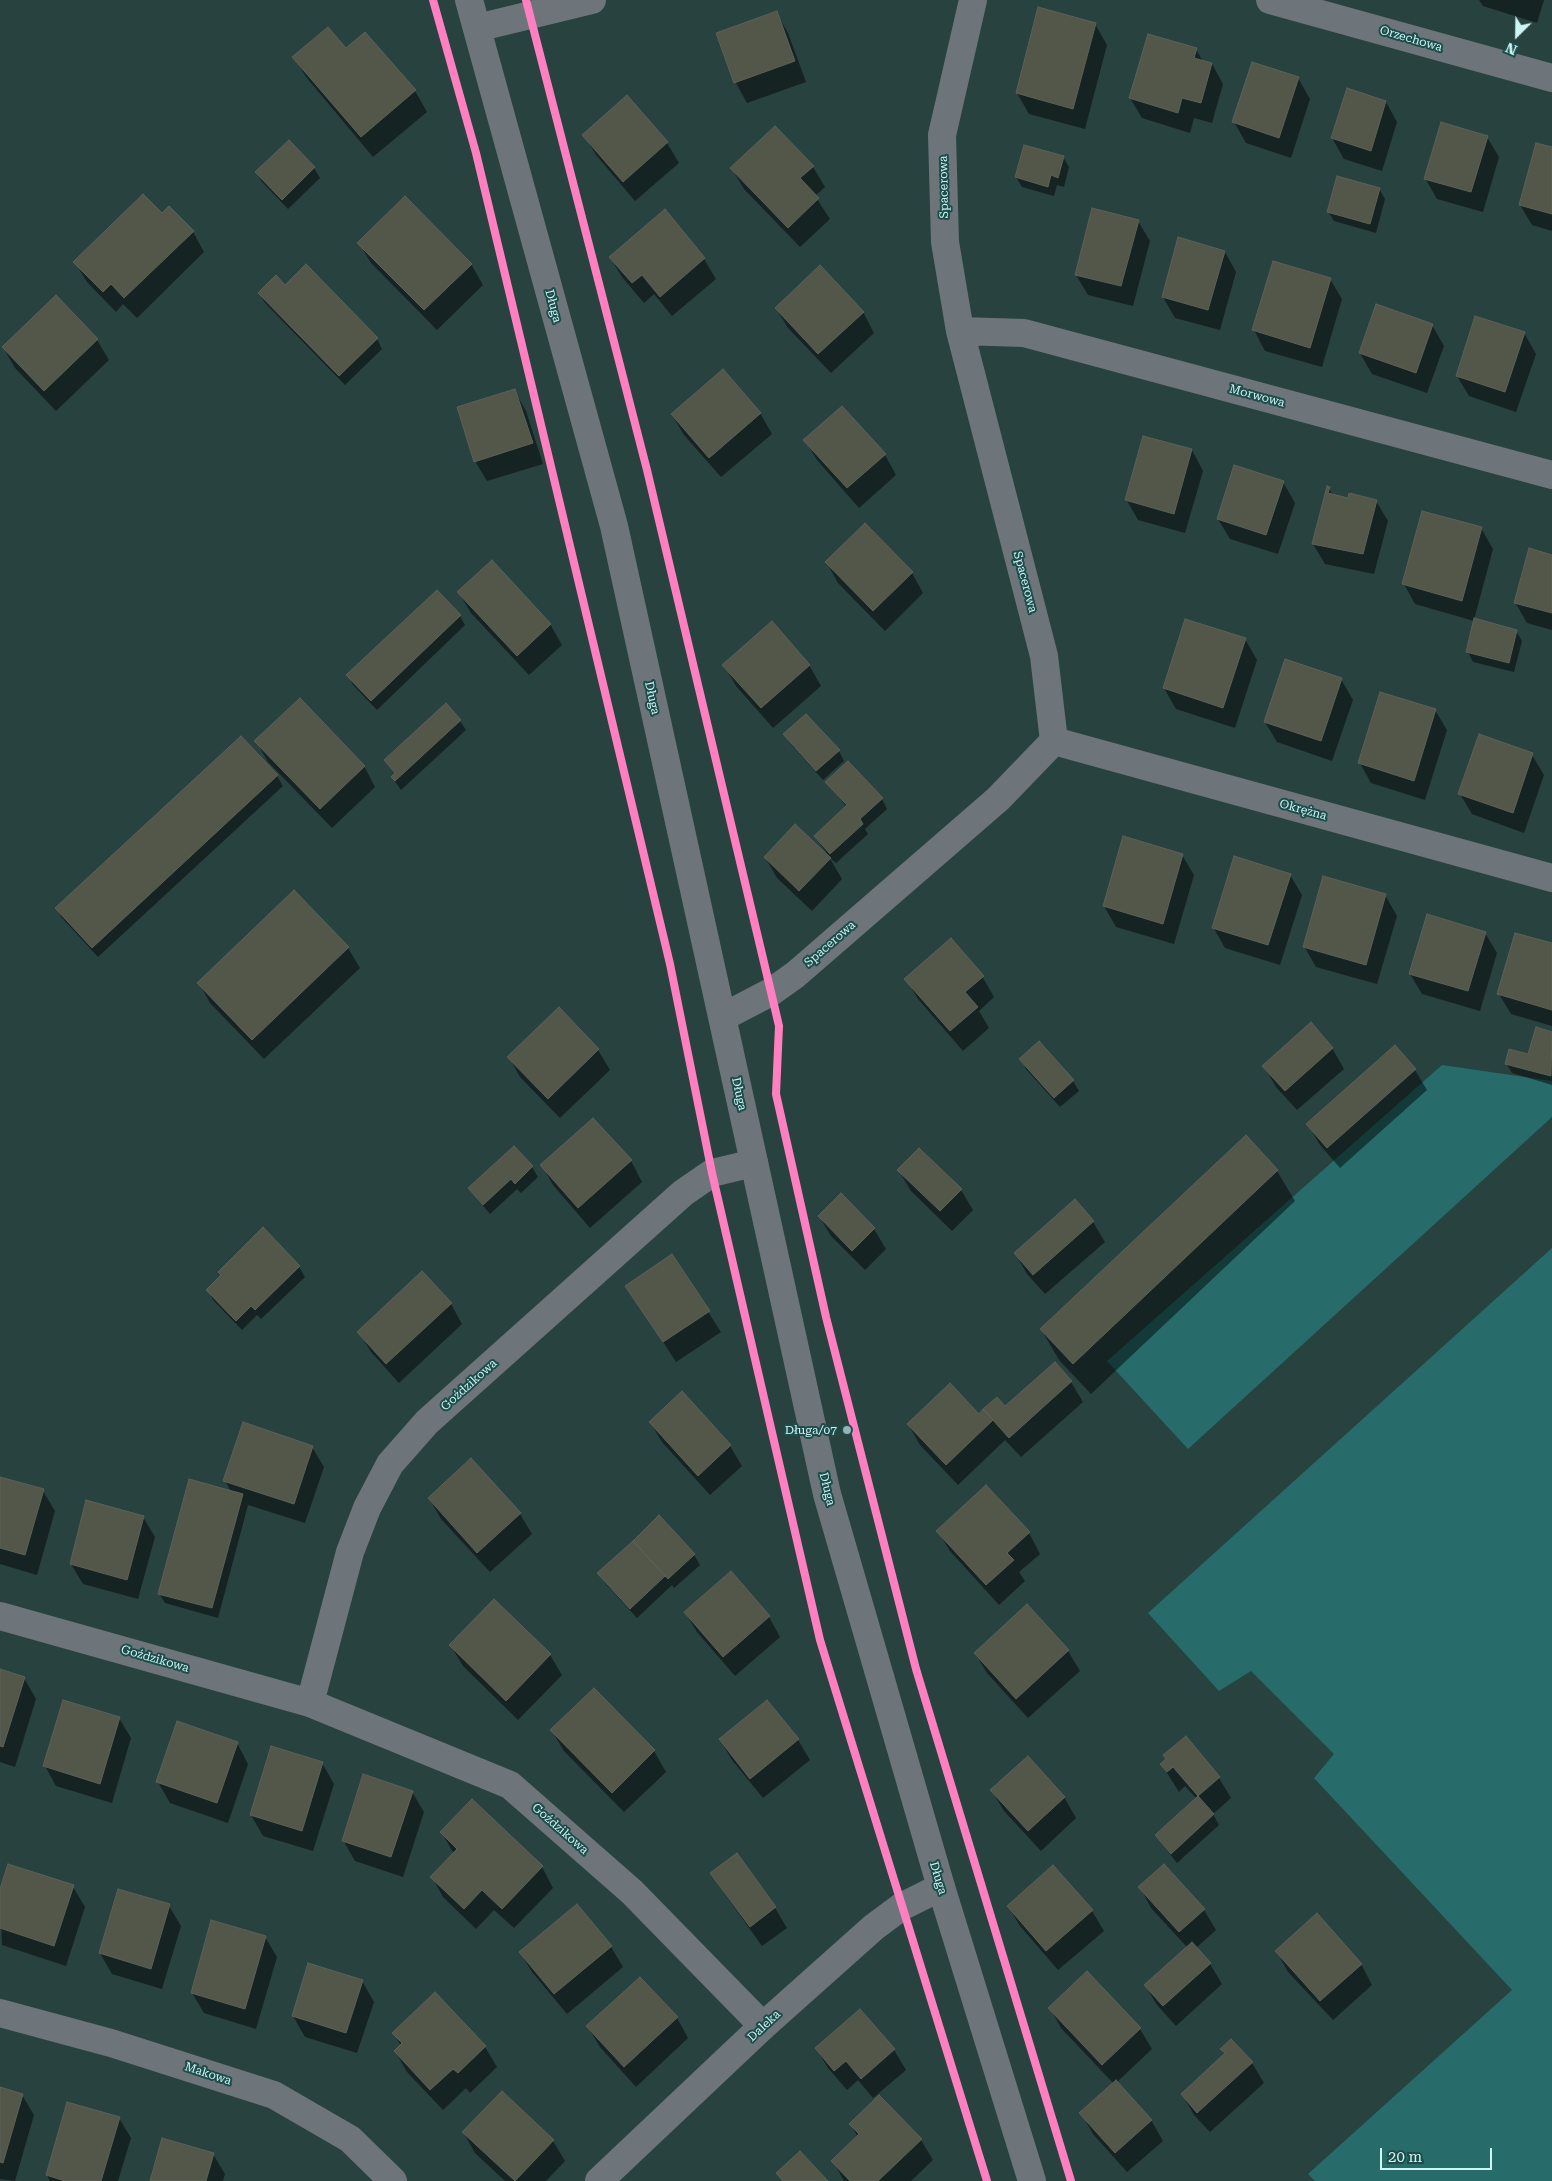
<!DOCTYPE html>
<html>
<head>
<meta charset="utf-8">
<style>
	body { margin:0 }
	#map { position:relative; width:1552px; height:2181px; overflow:hidden; background:#284240; font-family:"Roboto Serif",serif }
	canvas { display:block }
	.north { position:absolute; left:1492px; top:10px; width:50px; height:50px; -webkit-text-stroke:4px #1d4c4b; paint-order:stroke; rotate:203deg; font-size:14px; font-weight:700; line-height:20px; text-align:center; color:#ccf5f4 }
	.north::after { content:''; display:block; margin:auto; width:18px; height:22px; background:#ccf5f4; clip-path:polygon(50% 0,100% 100%,50% 72%,0 100%) }
	.scale { position:absolute; left:1380px; top:2148px; width:112px; height:22px; box-sizing:border-box; border:2px solid #ccf5f4; border-top:0; padding-left:6px; font-size:15px; line-height:18px; white-space:nowrap; color:#ccf5f4; -webkit-text-stroke:4px #1d4c4b; paint-order:stroke }
</style>
</head>
<body>
<div id="map">
<canvas width="1552" height="2181"></canvas>
<div class="north">N</div>
<div class="scale">20 m</div>
</div>
<script>
const ctx = document.querySelector('canvas').getContext('2d');
ctx.lineJoin = 'round';
function fillPath(path, color) {
  ctx.fillStyle = color;
  ctx.fill(path, 'evenodd');
}
function shape(rows) {
  const path = new Path2D();
  for (const r of rows) {
    path.moveTo(r[0], r[1]);
    for (let i = 2; i < r.length; i += 2) path.lineTo(r[i], r[i + 1]);
  }
  return path;
}
function stroke(path, color, width, dash) {
  ctx.strokeStyle = color;
  ctx.lineWidth = width;
  ctx.lineCap = dash ? 'butt' : 'round';
  ctx.setLineDash(dash || []);
  ctx.stroke(path);
}
function label(font, color, halo, rows, align = 'center') {
  ctx.font = font + ' "Roboto Serif",serif';
  ctx.lineWidth = 4;
  ctx.setLineDash([]);
  ctx.textBaseline = 'middle';
  ctx.strokeStyle = halo;
  ctx.fillStyle = color;
  for (const [text, x, y, turn = 0] of rows) {
    ctx.save();
    ctx.translate(x, y);
    ctx.rotate((+turn || 0) * Math.PI / 180);
    ctx.textAlign = isNaN(turn) ? turn : align;
    if (halo) ctx.strokeText(text, 0, 0);
    ctx.fillText(text, 0, 0);
    ctx.restore();
  }
}
const green = shape([
	[1442,1065,1552,1081,1552,1117,1188,1449,1107,1361],
	[1552,1248,1552,2181,1315,2181,1308,2174,1512,1990,1314,1778,1334,1754,1251,1671,1219,1691,1148,1613]
]);
const shadow = shape([
	[1479,0,1544,0,1537,23,1483,6],
	[776,12,788,33,806,82,747,103,736,83,718,34],
	[1095,24,1107,45,1085,129,1029,114,1017,93],
	[365,33,415,91,427,112,373,157,306,77,294,57,346,50],
	[1196,49,1203,62,1212,64,1223,84,1212,123,1194,118,1190,133,1142,118,1130,98],
	[1298,78,1310,99,1291,158,1246,143,1234,122],
	[1386,102,1397,122,1382,171,1344,159,1332,138],
	[584,135,667,143,679,163,635,201,596,155],
	[1487,137,1499,157,1483,212,1437,199,1425,178],
	[289,142,314,168,320,178,288,209,262,182,256,172],
	[1552,149,1552,231,1532,225,1520,205],
	[1063,157,1069,167,1064,187,1057,185,1054,196,1022,187,1016,177],
	[813,167,825,187,815,196,830,219,800,247,744,189,732,169],
	[1337,178,1380,190,1385,199,1376,233,1334,221,1328,211],
	[162,214,193,232,204,252,137,318,123,304,116,312,87,282,75,262],
	[1138,221,1150,241,1133,306,1088,295,1076,275],
	[359,243,471,264,483,285,437,330,371,263],
	[1225,252,1236,272,1220,330,1175,318,1163,297],
	[610,257,704,259,716,279,672,316,654,294,644,303,622,277],
	[1330,279,1342,299,1322,367,1265,351,1254,330],
	[285,286,377,339,382,349,345,385,265,303,259,293],
	[56,297,97,340,109,360,56,411,15,368,3,347],
	[776,308,863,312,874,333,831,373,788,328],
	[1432,325,1444,346,1427,393,1372,374,1360,353],
	[1524,333,1536,354,1516,412,1469,396,1457,376],
	[514,390,526,411,543,464,487,481,475,461],
	[760,413,772,434,721,477,684,435,672,415],
	[805,440,885,455,896,475,859,508,817,460],
	[1192,450,1203,471,1185,533,1138,520,1126,499],
	[1283,482,1295,503,1278,554,1230,539,1218,519],
	[1329,488,1333,496,1349,500,1376,501,1388,521,1374,574,1325,564,1313,544],
	[1481,528,1493,549,1474,620,1516,631,1522,641,1514,672,1473,662,1468,652,1474,621,1415,604,1404,584],
	[1552,556,1552,630,1527,623,1515,602],
	[827,563,912,573,923,593,885,631,838,583],
	[459,593,550,624,562,645,529,675,471,613],
	[460,616,465,625,377,710,353,685,348,675],
	[1245,639,1257,660,1235,728,1176,709,1164,688],
	[724,665,809,665,821,686,773,728,736,686],
	[1341,679,1353,700,1332,761,1277,742,1265,722],
	[1435,710,1447,730,1425,800,1371,783,1360,763],
	[460,721,466,730,401,790,392,777,395,774,386,761],
	[785,735,839,751,844,761,823,780,791,744],
	[241,738,277,776,283,786,98,957,62,918,57,909],
	[256,741,364,766,375,787,332,828,268,762],
	[1532,755,1544,775,1524,833,1472,814,1460,794],
	[827,782,882,799,887,809,865,829,868,834,836,863,829,857,842,879,812,911,777,878,765,857,826,852,815,837,847,807],
	[1182,855,1194,875,1174,944,1116,927,1104,906],
	[1290,875,1302,895,1280,965,1225,948,1213,927],
	[1385,895,1397,916,1377,984,1316,967,1304,946],
	[1485,933,1497,953,1480,1011,1422,994,1410,974],
	[1552,944,1552,1026,1511,1014,1499,994],
	[348,948,360,968,264,1059,210,1003,199,983],
	[982,976,994,997,979,1011,989,1028,963,1051,918,999,906,979],
	[559,1009,598,1050,610,1070,560,1118,520,1077,509,1057],
	[1537,1029,1552,1033,1552,1085,1512,1073,1506,1063,1529,1055],
	[1039,1043,1073,1081,1079,1091,1060,1107,1026,1069,1021,1059],
	[1332,1048,1344,1069,1297,1110,1276,1087,1264,1066],
	[1415,1070,1427,1090,1340,1168,1320,1145,1308,1124],
	[1246,1137,1277,1171,1295,1201,1091,1394,1059,1360,1041,1329],
	[514,1147,532,1167,538,1177,521,1193,517,1189,490,1214,469,1189],
	[631,1161,642,1182,590,1228,553,1185,542,1165],
	[899,1171,961,1190,973,1210,952,1231,911,1191],
	[841,1195,874,1229,886,1249,865,1270,831,1236,819,1216],
	[1075,1201,1093,1222,1105,1242,1045,1294,1027,1274,1015,1253],
	[263,1229,299,1267,305,1277,261,1319,257,1315,242,1330,213,1300,208,1290,222,1276,219,1272],
	[672,1256,721,1332,676,1362,627,1286],
	[451,1304,462,1324,399,1383,371,1352,359,1332],
	[1055,1364,1071,1382,1083,1402,1021,1457,1005,1440,958,1485,920,1445,908,1424,979,1416,1005,1408],
	[682,1393,730,1446,742,1466,710,1495,662,1442,650,1422],
	[312,1447,324,1467,305,1523,248,1505,218,1618,165,1603,159,1593,231,1492,225,1480],
	[0,1478,43,1491,55,1511,37,1575,0,1564],
	[429,1498,520,1514,532,1534,490,1572,441,1519],
	[143,1517,155,1537,138,1599,83,1584,71,1564],
	[659,1517,694,1555,700,1565,674,1588,672,1585,637,1618,605,1583,599,1573],
	[938,1531,1029,1533,1040,1554,1019,1572,1025,1581,999,1605,950,1551],
	[685,1612,769,1617,780,1637,735,1676,697,1632],
	[451,1646,550,1655,562,1675,518,1720,463,1666],
	[1068,1651,1080,1671,1028,1718,987,1673,975,1653],
	[0,1671,24,1678,36,1699,15,1767,0,1762],
	[594,1690,654,1751,666,1772,624,1812,564,1751,552,1731],
	[119,1718,131,1738,112,1803,56,1786,45,1766],
	[1185,1738,1219,1778,1231,1798,1213,1814,1219,1825,1177,1863,1156,1836,1197,1799,1185,1786,1179,1792,1162,1765],
	[720,1740,798,1740,810,1760,763,1798,732,1760],
	[237,1743,248,1764,228,1823,170,1803,158,1782],
	[322,1763,334,1784,313,1851,263,1836,251,1815],
	[992,1791,1064,1797,1076,1818,1041,1851,1004,1811],
	[412,1792,424,1812,403,1877,355,1861,343,1840],
	[442,1833,542,1867,553,1888,514,1928,494,1910,476,1929,443,1897,432,1877,454,1854],
	[736,1855,775,1908,787,1928,762,1946,724,1893,712,1873],
	[1164,1865,1204,1910,1216,1930,1196,1948,1210,1964,1222,1984,1176,2026,1157,2005,1145,1985,1187,1947,1151,1908,1140,1887],
	[73,1887,85,1907,66,1966,2,1945,0,1893],
	[169,1906,181,1926,162,1989,112,1974,100,1953],
	[1008,1906,1092,1911,1104,1931,1058,1970,1020,1926],
	[265,1937,277,1957,256,2029,204,2013,192,1993],
	[611,1947,623,1967,567,2014,532,1972,520,1952],
	[1277,1952,1361,1964,1372,1985,1333,2020,1288,1972],
	[1087,1973,1140,2029,1152,2049,1117,2082,1151,2120,1163,2141,1127,2172,1093,2134,1081,2113,1114,2084,1061,2028,1050,2008],
	[362,1981,374,2002,357,2053,305,2037,293,2016],
	[435,1994,485,2047,497,2067,470,2093,466,2088,443,2110,407,2072,395,2051,401,2046,394,2033],
	[677,2018,688,2038,636,2087,600,2047,588,2027],
	[1231,2041,1252,2063,1264,2083,1210,2132,1194,2115,1182,2094,1225,2055,1222,2049],
	[816,2048,894,2050,906,2070,873,2098,858,2080,847,2090,828,2068],
	[0,2088,22,2095,34,2115,15,2181,0,2179],
	[879,2096,921,2140,933,2160,911,2181,844,2181,833,2161,858,2137,850,2124],
	[119,2118,131,2138,118,2181,50,2181,47,2175],
	[463,2132,553,2141,565,2161,546,2181,505,2181,475,2153],
	[213,2154,225,2174,223,2181,151,2181]
]);
const building = shape([
	[1038,7,1096,23,1073,109,1016,93,1038,7],
	[777,11,795,61,734,83,716,33,777,11],
	[328,27,346,48,365,32,416,90,361,137,292,57,328,27],
	[1148,34,1197,48,1194,58,1212,63,1201,103,1182,98,1178,113,1129,98,1148,34],
	[1252,62,1299,77,1279,138,1232,122,1252,62],
	[1347,88,1386,101,1371,151,1331,138,1347,88],
	[627,95,668,142,623,182,582,135,627,95],
	[1441,122,1488,136,1471,192,1424,179,1441,122],
	[775,126,814,166,800,178,819,198,788,228,730,168,775,126],
	[289,140,315,167,282,200,255,172,289,140],
	[1536,143,1552,147,1552,214,1519,205,1536,143],
	[1024,145,1064,156,1058,178,1051,175,1048,187,1015,177,1024,145],
	[1337,176,1380,188,1370,224,1327,212,1337,176],
	[143,194,162,213,169,206,194,231,124,298,111,284,103,292,73,262,143,194],
	[405,196,472,264,424,310,357,243,405,196],
	[1092,208,1139,220,1121,286,1075,275,1092,208],
	[665,209,705,258,660,297,642,275,632,283,609,257,665,209],
	[1178,237,1225,251,1208,310,1162,297,1178,237],
	[1273,261,1331,278,1310,348,1252,330,1273,261],
	[306,264,378,338,339,376,258,293,276,275,285,285,306,264],
	[820,265,864,312,818,354,775,308,820,265],
	[56,295,98,339,44,391,2,347,56,295],
	[1376,304,1433,324,1416,373,1359,353,1376,304],
	[1475,316,1525,332,1505,392,1456,376,1475,316],
	[723,369,761,413,709,458,671,414,723,369],
	[515,389,533,443,474,462,457,407,515,389],
	[842,406,886,454,847,488,803,440,842,406],
	[1143,436,1192,449,1174,514,1125,500,1143,436],
	[1234,465,1284,481,1266,535,1217,519,1234,465],
	[1327,486,1330,487,1328,493,1348,498,1349,493,1377,500,1363,554,1312,544,1327,486],
	[1422,511,1482,527,1462,601,1402,584,1422,511],
	[865,523,913,572,873,611,825,562,865,523],
	[1529,548,1552,555,1552,613,1514,603,1529,548],
	[492,560,551,624,517,656,457,592,492,560],
	[437,590,461,615,371,701,346,675,437,590],
	[1474,618,1517,630,1509,663,1466,652,1474,618],
	[1185,619,1246,638,1223,708,1163,688,1185,619],
	[772,621,810,665,761,708,722,665,772,621],
	[1285,659,1342,678,1321,741,1264,722,1285,659],
	[1380,692,1436,709,1414,781,1358,763,1380,692],
	[300,698,365,766,320,809,254,741,300,698],
	[446,703,461,720,395,781,391,777,395,773,384,760,446,703],
	[806,714,840,750,816,771,783,734,806,714],
	[1479,734,1533,753,1513,813,1458,794,1479,734],
	[241,736,278,775,92,948,55,908,241,736],
	[848,761,883,798,860,819,863,824,830,854,814,836,847,805,825,782,848,761],
	[795,824,831,858,799,891,764,857,795,824],
	[1123,836,1183,854,1163,924,1103,906,1123,836],
	[1234,856,1291,874,1268,945,1212,928,1234,856],
	[1323,876,1386,894,1366,965,1303,947,1323,876],
	[294,890,349,947,252,1040,197,983,294,890],
	[1427,914,1486,932,1468,991,1409,974,1427,914],
	[1515,933,1552,943,1552,1010,1497,994,1515,933],
	[951,938,984,976,965,992,978,1007,950,1031,904,979,951,938],
	[559,1007,599,1049,548,1099,507,1057,559,1007],
	[1311,1022,1333,1048,1285,1091,1262,1066,1311,1022],
	[1536,1027,1552,1032,1551,1076,1505,1064,1509,1049,1528,1054,1536,1027],
	[1039,1041,1074,1080,1054,1098,1019,1059,1039,1041],
	[1395,1045,1416,1069,1327,1148,1306,1124,1395,1045],
	[593,1118,632,1160,578,1208,540,1165,593,1118],
	[1246,1135,1278,1170,1073,1364,1040,1329,1246,1135],
	[514,1146,533,1166,515,1184,511,1179,483,1205,468,1188,514,1146],
	[919,1148,962,1189,940,1211,897,1170,919,1148],
	[841,1193,875,1228,852,1251,818,1216,841,1193],
	[1075,1199,1094,1221,1033,1275,1014,1253,1075,1199],
	[263,1227,300,1266,255,1310,251,1306,236,1321,206,1290,221,1275,218,1272,263,1227],
	[672,1254,710,1311,663,1342,625,1286,672,1254],
	[422,1271,452,1303,386,1364,357,1332,422,1271],
	[1055,1362,1072,1381,1009,1438,983,1409,997,1397,1005,1406,1055,1362],
	[950,1383,979,1414,983,1409,993,1420,946,1465,907,1424,950,1383],
	[682,1391,731,1445,698,1476,649,1422,682,1391],
	[243,1422,313,1446,294,1504,223,1481,243,1422],
	[471,1458,521,1513,477,1553,428,1498,471,1458],
	[0,1477,44,1489,25,1555,0,1548,0,1477],
	[189,1479,243,1494,212,1608,158,1594,189,1479],
	[986,1485,1030,1532,1007,1553,1014,1560,986,1585,936,1531,986,1485],
	[86,1500,144,1516,127,1580,70,1564,86,1500],
	[659,1515,695,1554,668,1579,633,1541,659,1515],
	[633,1541,665,1576,630,1609,597,1573,633,1541],
	[731,1571,770,1616,723,1657,684,1612,731,1571],
	[494,1599,551,1654,506,1701,449,1645,494,1599],
	[1027,1604,1069,1650,1016,1699,974,1653,1027,1604],
	[0,1669,25,1677,3,1747,0,1746,0,1669],
	[594,1688,655,1750,612,1793,550,1730,594,1688],
	[63,1700,120,1717,100,1784,43,1766,63,1700],
	[767,1700,799,1739,750,1779,719,1739,767,1700],
	[177,1721,238,1742,217,1803,156,1782,177,1721],
	[1186,1736,1220,1777,1198,1796,1173,1767,1167,1772,1160,1764,1166,1759,1163,1755,1186,1736],
	[271,1746,323,1762,302,1831,250,1815,271,1746],
	[1028,1756,1065,1797,1028,1831,990,1790,1028,1756],
	[363,1774,413,1791,391,1857,342,1841,363,1774],
	[1198,1796,1214,1814,1171,1854,1155,1835,1198,1796],
	[472,1799,543,1866,502,1909,482,1890,464,1909,430,1877,457,1849,440,1832,472,1799],
	[737,1853,776,1907,750,1927,710,1873,737,1853],
	[8,1864,74,1885,54,1946,0,1928,0,1889,8,1864],
	[1164,1864,1205,1909,1179,1932,1138,1887,1164,1864],
	[1053,1865,1093,1910,1046,1951,1007,1906,1053,1865],
	[118,1889,170,1904,151,1969,99,1953,118,1889],
	[577,1904,612,1946,554,1994,519,1952,577,1904],
	[1317,1913,1362,1964,1320,2001,1275,1951,1317,1913],
	[211,1920,266,1936,245,2009,191,1993,211,1920],
	[1192,1942,1211,1963,1163,2006,1144,1985,1192,1942],
	[308,1963,363,1980,346,2033,292,2016,308,1963],
	[1087,1971,1141,2028,1102,2065,1048,2008,1087,1971],
	[640,1977,678,2017,624,2067,586,2026,640,1977],
	[435,1992,486,2046,458,2073,453,2069,430,2090,394,2051,402,2043,392,2033,435,1992],
	[860,2009,895,2049,861,2079,846,2061,834,2071,815,2048,860,2009],
	[1231,2039,1253,2062,1197,2113,1181,2094,1225,2053,1220,2049,1231,2039],
	[1116,2080,1152,2120,1115,2153,1079,2113,1116,2080],
	[0,2087,23,2094,3,2163,0,2162,0,2087],
	[502,2091,554,2140,515,2181,462,2132,502,2091],
	[879,2095,922,2139,878,2181,850,2181,831,2161,859,2134,849,2124,879,2095],
	[67,2102,120,2117,101,2181,65,2181,46,2175,67,2102],
	[162,2138,214,2153,206,2181,150,2181,162,2138],
	[800,2151,828,2181,783,2181,776,2173,800,2151]
]);
const minor = shape([
	[1270,0,1552,78],
	[477,28,592,0],
	[960,331,1024,333,1552,475],
	[1054,741,1552,878],
	[723,1017,771,992,795,975,998,799,1054,741,1044,656,960,331,945,242,942,135,973,0],
	[0,1616,310,1703,510,1785,632,1892,763,2026],
	[310,1703,350,1552,367,1508,390,1464,427,1422,683,1193,712,1173,754,1163],
	[0,2013,111,2043,274,2095,350,2139,393,2181],
	[599,2181,763,2026,874,1927,901,1907,941,1887]
]);
const tertiary = shape([
	[469,0,614,526,827,1494,941,1887,1032,2181]
]);
const cycleway = shape([
	[433,0,476,153,670,964,712,1173,820,1640,987,2181],
	[526,0,647,470,771,992,779,1026,776,1094,826,1317,916,1669,1071,2181]
]);
const markers = [
	[847,1430,5,"#93b6b5"]
];
const streetNames = [
	["Orzechowa",1411,39,16],
	["Spacerowa",944,187,-91],
	["Długa",553,306,75],
	["Morwowa",1257,396,15],
	["Spacerowa",1025,582,75],
	["Długa",652,698,78],
	["Okrężna",1303,810,15],
	["Spacerowa",830,944,-41],
	["Długa",739,1094,78],
	["Goździkowa",469,1385,-42],
	["Długa",827,1489,76],
	["Goździkowa",155,1659,16],
	["Goździkowa",560,1829,41],
	["Długa",938,1878,73],
	["Daleka",764,2026,-43],
	["Makowa",208,2074,18]
];
const poiNames = [
	["Długa/07",837,1430]
];
fillPath(green, '#276c6b');
fillPath(shadow, '#0007');
fillPath(building, '#52574a');
stroke(building, '#5d6157', 1);
stroke(minor, '#6e757a', 28);
stroke(tertiary, '#6e757a', 28);
stroke(cycleway, '#ff80c0', 8);
for (const [x, y, r, color] of markers) {
  const dot = new Path2D();
  dot.arc(x, y, r, 0, 2 * Math.PI);
  ctx.fillStyle = color;
  ctx.fill(dot);
  stroke(dot, '#1d4c4b', 2);
}
label('12px', '#ccf5f4', '#1d4c4b', streetNames);
label('12px', '#ccf5f4', '#1d4c4b', poiNames, 'right');
</script>
</body>
</html>
